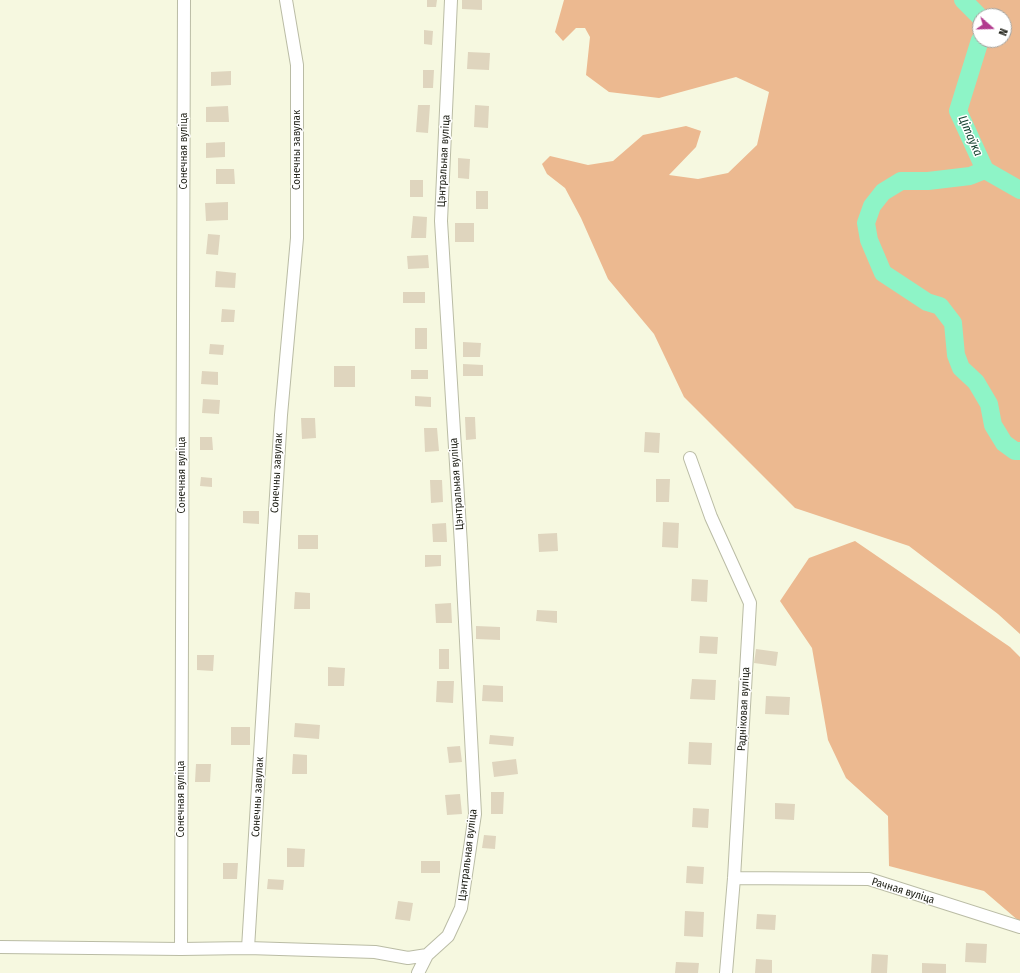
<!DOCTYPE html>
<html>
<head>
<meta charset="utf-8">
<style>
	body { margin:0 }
	#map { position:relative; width:1020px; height:973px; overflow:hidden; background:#f6f8e0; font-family:"Fira Sans Condensed",sans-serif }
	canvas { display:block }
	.north { position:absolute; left:972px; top:8px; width:40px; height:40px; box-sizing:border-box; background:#fff; border:1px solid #a5a5a1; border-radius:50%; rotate:110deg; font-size:11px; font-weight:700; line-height:16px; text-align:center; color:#1d1e15 }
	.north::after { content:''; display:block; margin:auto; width:14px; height:18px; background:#b23a8e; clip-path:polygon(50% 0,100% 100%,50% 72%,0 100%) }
</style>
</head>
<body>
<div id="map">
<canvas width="1020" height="973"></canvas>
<div class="north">N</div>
</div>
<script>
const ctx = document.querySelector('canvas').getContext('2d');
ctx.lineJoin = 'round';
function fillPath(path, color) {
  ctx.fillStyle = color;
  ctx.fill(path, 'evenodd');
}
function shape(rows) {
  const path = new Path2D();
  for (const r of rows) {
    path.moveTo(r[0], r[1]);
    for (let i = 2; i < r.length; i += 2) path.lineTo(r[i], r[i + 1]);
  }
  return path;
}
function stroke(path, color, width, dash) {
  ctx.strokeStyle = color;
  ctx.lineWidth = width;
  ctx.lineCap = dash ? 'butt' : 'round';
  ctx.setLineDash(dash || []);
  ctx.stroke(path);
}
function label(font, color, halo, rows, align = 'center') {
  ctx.font = font + ' "Fira Sans Condensed",sans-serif';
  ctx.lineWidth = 3;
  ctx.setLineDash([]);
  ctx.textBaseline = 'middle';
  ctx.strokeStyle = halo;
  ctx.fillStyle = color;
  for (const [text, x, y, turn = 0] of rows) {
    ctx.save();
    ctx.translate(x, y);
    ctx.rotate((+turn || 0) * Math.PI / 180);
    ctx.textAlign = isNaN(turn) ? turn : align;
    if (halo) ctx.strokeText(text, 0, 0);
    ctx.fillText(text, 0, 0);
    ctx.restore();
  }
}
const green = shape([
	[564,0,1020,0,1020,634,998,614,909,546,795,508,684,397,654,334,608,279,581,218,565,188,547,174,542,164,550,156,588,165,613,161,643,135,686,126,701,131,696,147,669,175,698,179,728,173,757,145,769,92,736,77,659,98,609,92,586,75,590,37,585,28,576,28,563,41,555,32],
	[980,16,1004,16,1004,40,980,40],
	[855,541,1010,647,1020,657,1020,922,984,891,889,866,888,816,846,778,828,740,812,648,780,601,809,558]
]);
const river = shape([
	[963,0,980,17],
	[980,40,958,111,985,170,1020,190],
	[985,170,970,176,928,181,901,181,883,192,872,206,866,223,869,240,883,273,927,302,940,306,953,323,956,355,961,368,976,382,989,404,993,425,1004,443,1015,451,1020,451]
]);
const building = shape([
	[427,0,437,0,436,7,427,7],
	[462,0,482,0,482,10,462,9],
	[424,30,433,31,432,45,424,44],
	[468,52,490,53,489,70,467,69],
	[423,70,434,70,433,88,423,88],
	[231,71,231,85,211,86,211,72],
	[418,105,430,105,428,133,416,132],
	[475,105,489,106,488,128,474,127],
	[228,106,229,122,206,122,206,107],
	[225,142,225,157,206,158,206,143],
	[458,158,470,159,469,179,458,178],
	[216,169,234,169,235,184,216,184],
	[410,180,423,180,423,197,410,197],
	[476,191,488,191,488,209,476,209],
	[228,202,228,220,206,221,205,203],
	[413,216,427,217,426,238,411,238],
	[455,223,474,223,474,242,455,242],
	[208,234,220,235,218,255,206,254],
	[428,255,429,268,408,269,407,256],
	[216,271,236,273,235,288,215,287],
	[403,292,425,292,425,303,403,303],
	[222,309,235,310,234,322,221,322],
	[415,328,427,328,427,349,415,349],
	[463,342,481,343,480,357,463,357],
	[210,344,224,345,223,355,209,354],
	[463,364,483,365,483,376,463,376],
	[334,366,355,366,355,387,334,387],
	[411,370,428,370,428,379,411,379],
	[202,371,218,372,218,385,201,384],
	[415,396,431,397,431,407,415,406],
	[203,399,220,400,219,414,202,413],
	[465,417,475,417,476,439,466,440],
	[301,418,315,418,316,438,302,439],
	[424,428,437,428,439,451,425,452],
	[645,432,660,433,659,453,644,452],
	[200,437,212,437,213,450,200,450],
	[201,477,212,478,212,487,200,486],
	[656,479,670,479,669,502,656,502],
	[430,480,442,480,443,502,431,503],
	[243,511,259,511,259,524,243,523],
	[663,522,679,523,678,548,662,547],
	[446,523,447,542,433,542,432,524],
	[557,533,558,551,539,552,538,534],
	[298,535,318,535,318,549,298,549],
	[425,555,441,555,441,566,425,567],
	[692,579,708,580,707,602,691,601],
	[295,592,310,593,310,609,294,609],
	[451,603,452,623,436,623,435,604],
	[537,610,557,611,557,623,536,621],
	[476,626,500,627,500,640,476,639],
	[700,636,718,637,717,654,699,653],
	[439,649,449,649,449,669,439,669],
	[756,649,778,652,776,666,754,663],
	[197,655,214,655,213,671,197,670],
	[328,667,345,668,344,686,328,686],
	[692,679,716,680,715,700,690,699],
	[437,681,454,681,453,703,436,702],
	[483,685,503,686,503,702,482,701],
	[766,696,790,697,789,715,765,714],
	[295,723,320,725,319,739,294,737],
	[231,727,250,727,250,745,231,745],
	[490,735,514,737,513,746,489,744],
	[689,742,712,743,711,765,688,764],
	[460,746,462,762,449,763,447,747],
	[293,754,307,755,307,774,292,774],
	[516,759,518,774,494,777,492,762],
	[196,764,211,764,210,782,195,782],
	[491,792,504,792,503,814,491,814],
	[460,794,462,814,447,815,445,795],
	[775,803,795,804,794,820,775,819],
	[693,808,709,809,708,828,692,827],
	[484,835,496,836,495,849,482,848],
	[287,848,305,849,304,867,287,867],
	[421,861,440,861,440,873,421,873],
	[223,863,238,863,237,879,223,879],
	[687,866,704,867,703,884,686,883],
	[268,879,284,880,283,890,267,889],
	[398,901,413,903,410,921,395,919],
	[685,911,704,912,703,937,684,936],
	[757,914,776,915,775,930,756,929],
	[966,943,987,944,986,963,965,962],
	[872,954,888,955,887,973,871,973],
	[756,959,772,960,772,973,755,973],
	[676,962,699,963,698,973,675,973],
	[922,963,946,964,946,973,922,973]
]);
const street = shape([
	[690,458,711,517,750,603,734,878,726,973],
	[734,878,869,879,1020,927],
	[0,947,181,949,248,948,375,952,408,958,427,955],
	[248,948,281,415,297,238,297,65,286,0],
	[181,949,184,0],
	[418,973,427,955,448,936,461,908,475,814,461,545,441,221,451,0]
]);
const streetNames = [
	["Сонечны завулак",297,150,-90],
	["Сонечная вуліца",184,151,-90],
	["Цэнтральная вуліца",444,161,-87],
	["Сонечны завулак",277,473,-87],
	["Сонечная вуліца",182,475,-90],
	["Цэнтральная вуліца",457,484,-94],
	["Радніковая вуліца",744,709,-87],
	["Сонечны завулак",258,797,-87],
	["Сонечная вуліца",181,799,-90],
	["Цэнтральная вуліца",468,855,-83],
	["Рачная вуліца",903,891,17]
];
const waterNames = [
	["Цітаўка",970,136,66]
];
fillPath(green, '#ecb990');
stroke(river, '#8ef4c7', 18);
fillPath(building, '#dfd5be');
stroke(street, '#babca5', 14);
stroke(street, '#fff', 12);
label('11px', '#1d1e15', '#fff', streetNames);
label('italic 12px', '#164231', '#fff', waterNames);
</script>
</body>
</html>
